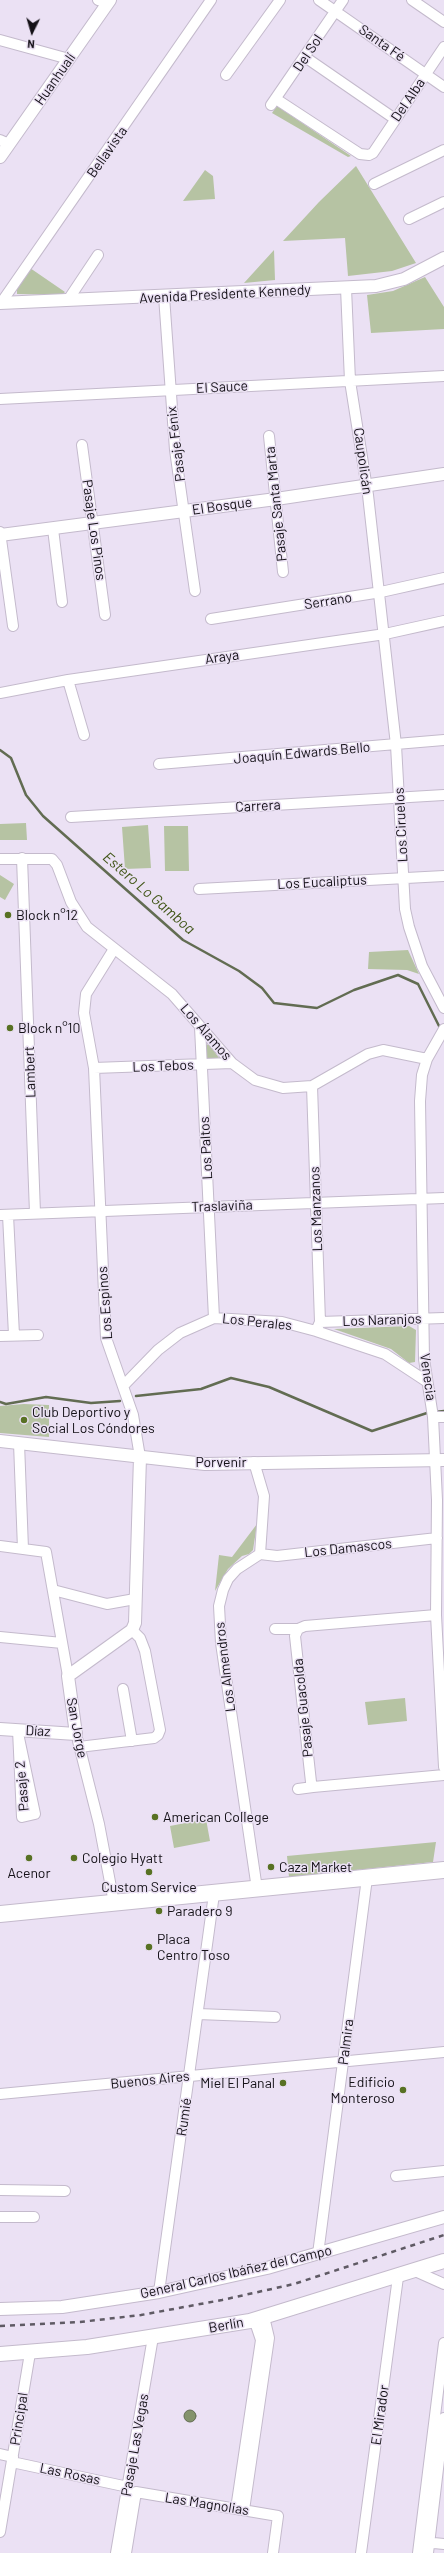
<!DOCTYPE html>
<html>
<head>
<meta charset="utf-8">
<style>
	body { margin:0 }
	#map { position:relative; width:444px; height:2553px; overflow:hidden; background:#ebe1f4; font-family:Barlow,sans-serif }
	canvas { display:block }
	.north { position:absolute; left:12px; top:12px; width:40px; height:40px; -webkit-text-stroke:3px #ebe1f4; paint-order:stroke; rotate:185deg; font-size:11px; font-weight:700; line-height:16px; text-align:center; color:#141117 }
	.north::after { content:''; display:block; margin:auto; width:14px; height:18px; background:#141117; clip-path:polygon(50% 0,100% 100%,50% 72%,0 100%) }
</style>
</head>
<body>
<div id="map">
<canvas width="444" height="2553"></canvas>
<div class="north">N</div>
</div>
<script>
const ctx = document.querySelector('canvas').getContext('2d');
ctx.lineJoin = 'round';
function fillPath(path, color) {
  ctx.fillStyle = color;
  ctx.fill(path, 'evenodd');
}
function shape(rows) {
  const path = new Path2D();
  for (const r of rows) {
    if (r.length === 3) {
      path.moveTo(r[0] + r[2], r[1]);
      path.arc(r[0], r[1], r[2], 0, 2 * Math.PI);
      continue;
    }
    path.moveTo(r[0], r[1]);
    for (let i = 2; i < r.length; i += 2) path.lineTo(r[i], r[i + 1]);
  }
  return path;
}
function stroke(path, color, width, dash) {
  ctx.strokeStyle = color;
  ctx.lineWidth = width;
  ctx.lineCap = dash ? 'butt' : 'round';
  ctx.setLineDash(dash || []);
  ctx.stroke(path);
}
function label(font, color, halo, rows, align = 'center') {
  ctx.font = font + ' Barlow,sans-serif';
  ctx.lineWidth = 3;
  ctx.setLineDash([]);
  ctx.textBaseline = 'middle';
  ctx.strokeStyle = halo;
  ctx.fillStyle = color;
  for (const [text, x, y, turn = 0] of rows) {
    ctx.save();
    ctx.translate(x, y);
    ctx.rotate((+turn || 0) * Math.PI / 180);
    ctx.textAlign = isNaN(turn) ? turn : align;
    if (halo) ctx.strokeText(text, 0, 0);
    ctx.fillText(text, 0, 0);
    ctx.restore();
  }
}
const green = shape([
	[277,106,351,156,348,157,272,113],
	[356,166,416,263,392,271,348,276,345,238,283,241,319,202],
	[205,170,213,176,215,199,183,201],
	[274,250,275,280,244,283],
	[30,268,65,292,62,295,17,294,17,288],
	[425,277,444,307,444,329,371,333,367,295,393,291],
	[26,823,27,840,0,840,0,824],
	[148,825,151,868,125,869,122,827],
	[164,826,188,826,189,871,165,871],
	[0,875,14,884,5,900,0,897],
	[408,950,419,974,407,970,368,969,369,952],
	[209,1044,219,1058,218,1060,209,1061,206,1057,206,1045],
	[409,1326,416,1330,415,1362,409,1363,391,1349,334,1329],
	[24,1404,49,1405,49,1437,0,1433,0,1406],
	[257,1524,253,1550,249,1554,242,1556,228,1569,215,1591,219,1555,232,1557],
	[405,1698,407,1721,368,1725,365,1702],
	[206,1819,210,1841,174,1848,170,1826],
	[436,1842,433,1862,289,1877,287,1856]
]);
const water = shape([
	[190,2416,6]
]);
const stream = shape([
	[0,750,11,758,26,795,43,816,183,940,239,971,262,988,274,1003,317,1008,354,990,398,975,418,984,441,1030],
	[136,1396,201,1389,231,1378,269,1387,372,1431,430,1412],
	[0,1402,6,1404,46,1397,91,1403,120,1401],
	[435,1412,444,1411]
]);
const minor = shape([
	[98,0,108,3],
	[319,0,444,87],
	[412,0,444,22],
	[0,40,69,59],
	[305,57,395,119],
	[226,75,280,0],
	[276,99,360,154,369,155,373,153,444,47],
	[271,105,343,0],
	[0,140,9,144],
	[374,184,444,150],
	[409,219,444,202],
	[346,288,350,381,368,495,396,745,405,909,409,927,422,966,444,1008],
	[164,296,175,450,195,591],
	[68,300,98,255],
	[1,303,211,0],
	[0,399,444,376],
	[269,436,283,572],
	[82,445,105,615],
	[53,529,62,602],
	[0,532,13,626],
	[211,619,381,592,444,578],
	[68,680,84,735],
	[0,693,68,680,385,634,444,621],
	[159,764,444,740],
	[71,817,444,795],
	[22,858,35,1213],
	[0,859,52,859,57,865,71,902,87,927,172,994,232,1063,255,1080,283,1088,312,1086,368,1054,383,1050,427,1059],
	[199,889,444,876],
	[114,949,86,994,84,1013,94,1068,106,1338,133,1415,140,1457],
	[200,1027,214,1318],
	[444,1029,427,1059,422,1075,420,1101,424,1359,433,1417,437,1500,436,1615,444,1767],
	[94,1068,232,1063],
	[312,1086,320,1322,316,1331],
	[0,1215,444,1198],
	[8,1215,14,1335],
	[320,1322,444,1318],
	[0,1336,38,1335],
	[124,1385,158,1350,180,1333,214,1318,282,1322,316,1331,385,1354,426,1381],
	[433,1417,444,1417],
	[19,1443,23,1549],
	[254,1462,264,1496,260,1554,237,1569,228,1579,223,1590,219,1606,221,1643,257,1889],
	[0,1546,46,1552,68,1676],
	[260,1554,277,1556,437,1538],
	[53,1590,107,1604,135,1599],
	[436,1615,305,1626,298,1629,295,1636,311,1782,313,1787,444,1775],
	[275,1629,298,1629],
	[0,1637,62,1643],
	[123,1689,132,1741],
	[18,1730,22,1817,35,1814,19,1738],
	[78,1741,99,1824,114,1903],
	[79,1747,154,1738,158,1735,160,1730,145,1651,140,1638,132,1630],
	[298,1789,313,1787],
	[198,2014,275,2017],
	[0,2094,444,2052],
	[396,2176,444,2171],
	[0,2190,65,2191],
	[0,2217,34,2217],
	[318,2254,367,1878],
	[415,2271,444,2284],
	[159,2292,214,1894],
	[0,2454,13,2457],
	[12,2462,128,2487],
	[236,2509,261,2340,254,2319],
	[244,2510,269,2338,264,2317],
	[0,2532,30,2353],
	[424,2542,444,2544],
	[116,2553,153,2337],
	[126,2553,136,2492,278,2516,273,2553],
	[361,2553,398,2277],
	[418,2553,444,2343],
	[428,2553,444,2418]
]);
const tertiary = shape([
	[0,157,110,0],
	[0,303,376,286,404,279,444,258],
	[0,535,276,499,444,474],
	[0,1441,205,1464,444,1460],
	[0,1729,76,1734,68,1676,132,1630,135,1623,140,1457],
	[0,2309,62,2307,159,2292,267,2268,444,2217]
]);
const secondary = shape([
	[0,2354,87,2347,250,2321,444,2261]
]);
const primary = shape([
	[0,1914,444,1870]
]);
const rail = shape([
	[0,2326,80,2322,141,2315,222,2300,294,2284,444,2235]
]);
const markers = [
	[8,915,4,"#587123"],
	[10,1028,4,"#587123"],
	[24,1420,4,"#587123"],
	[155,1817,4,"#587123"],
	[29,1858,4,"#587123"],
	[74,1858,4,"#587123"],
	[271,1867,4,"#587123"],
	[149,1872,4,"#587123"],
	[159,1911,4,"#587123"],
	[149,1947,4,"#587123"],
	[283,2083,4,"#587123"],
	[403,2090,4,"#587123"]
];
const streetNames = [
	["Santa Fé",382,43,35],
	["Del Sol",308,53,-56],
	["Huanhualí",55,79,-55],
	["Del Alba",408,100,-56],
	["Bellavista",107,152,-55],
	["Avenida Presidente Kennedy",225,294,-3],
	["El Sauce",222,387,-3],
	["Pasaje Fénix",176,444,-97],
	["Caupolicán",363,461,82],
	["Pasaje Santa Marta",276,504,-96],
	["El Bosque",222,506,-8],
	["Pasaje Los Pinos",94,530,82],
	["Serrano",328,601,-9],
	["Araya",222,657,-8],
	["Joaquín Edwards Bello",302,753,-5],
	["Carrera",258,806,-3],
	["Los Ciruelos",401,825,-93],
	["Los Eucaliptus",322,882,-3],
	["Los Álamos",206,1032,49],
	["Los Tebos",163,1066,-2],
	["Lambert",30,1072,-92],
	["Los Paltos",206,1148,-93],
	["Traslaviña",222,1206,-2],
	["Los Manzanos",316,1209,-92],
	["Los Espinos",105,1303,-94],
	["Los Naranjos",382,1320,-2],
	["Los Perales",257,1322,6],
	["Venecia",428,1377,82],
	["Porvenir",221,1462],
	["Los Damascos",348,1548,-6],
	["Los Almendros",225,1667,-97],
	["Pasaje Guacolda",303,1708,-96],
	["San Jorge",77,1728,79],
	["Díaz",38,1731,3],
	["Pasaje 2",22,1786,-95],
	["Palmira",346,2042,-83],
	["Buenos Aires",150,2080,-6],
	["Rumié",184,2117,-82],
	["General Carlos Ibáñez del Campo",236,2272,-13],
	["Berlín",226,2325,-10],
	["El Mirador",380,2415,-82],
	["Principal",19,2419,-81],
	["Pasaje Las Vegas",135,2445,-80],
	["Las Rosas",70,2474,12],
	["Las Magnolias",207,2504,9]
];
const poiNames = [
	["Block n°12",16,915],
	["Block n°10",18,1028],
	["Club Deportivo y",32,1412],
	["Social Los Cóndores",32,1428],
	["American College",163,1817],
	["Colegio Hyatt",82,1858],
	["Caza Market",279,1867],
	["Acenor",29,1873,"center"],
	["Custom Service",149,1887,"center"],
	["Paradero 9",167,1911],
	["Placa",157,1939],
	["Centro Toso",157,1955],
	["Edificio",395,2082,"right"],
	["Monteroso",395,2098,"right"],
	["Miel El Panal",275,2083,"right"]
];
const waterNames = [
	["Estero Lo Gamboa",149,893,41]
];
fillPath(green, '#b6c3a3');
fillPath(water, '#84936c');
stroke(water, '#626c52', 1);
stroke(stream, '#626c52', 2.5);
stroke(minor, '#c4bacc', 12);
stroke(tertiary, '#c4bacc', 14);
stroke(secondary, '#c4bacc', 16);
stroke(primary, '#c4bacc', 18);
stroke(minor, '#fff', 10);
stroke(tertiary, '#fff', 12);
stroke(secondary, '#fff', 14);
stroke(primary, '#fff', 16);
stroke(rail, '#5f5a64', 2.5, [5, 5]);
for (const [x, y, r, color] of markers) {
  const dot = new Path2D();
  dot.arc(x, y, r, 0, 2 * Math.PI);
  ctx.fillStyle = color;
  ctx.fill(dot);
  stroke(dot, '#ebe1f4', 1.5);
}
label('14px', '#141117', '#ebe1f4', streetNames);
label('14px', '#141117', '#ebe1f4', poiNames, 'left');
label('italic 15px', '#43571a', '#ebe1f4', waterNames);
</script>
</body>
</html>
